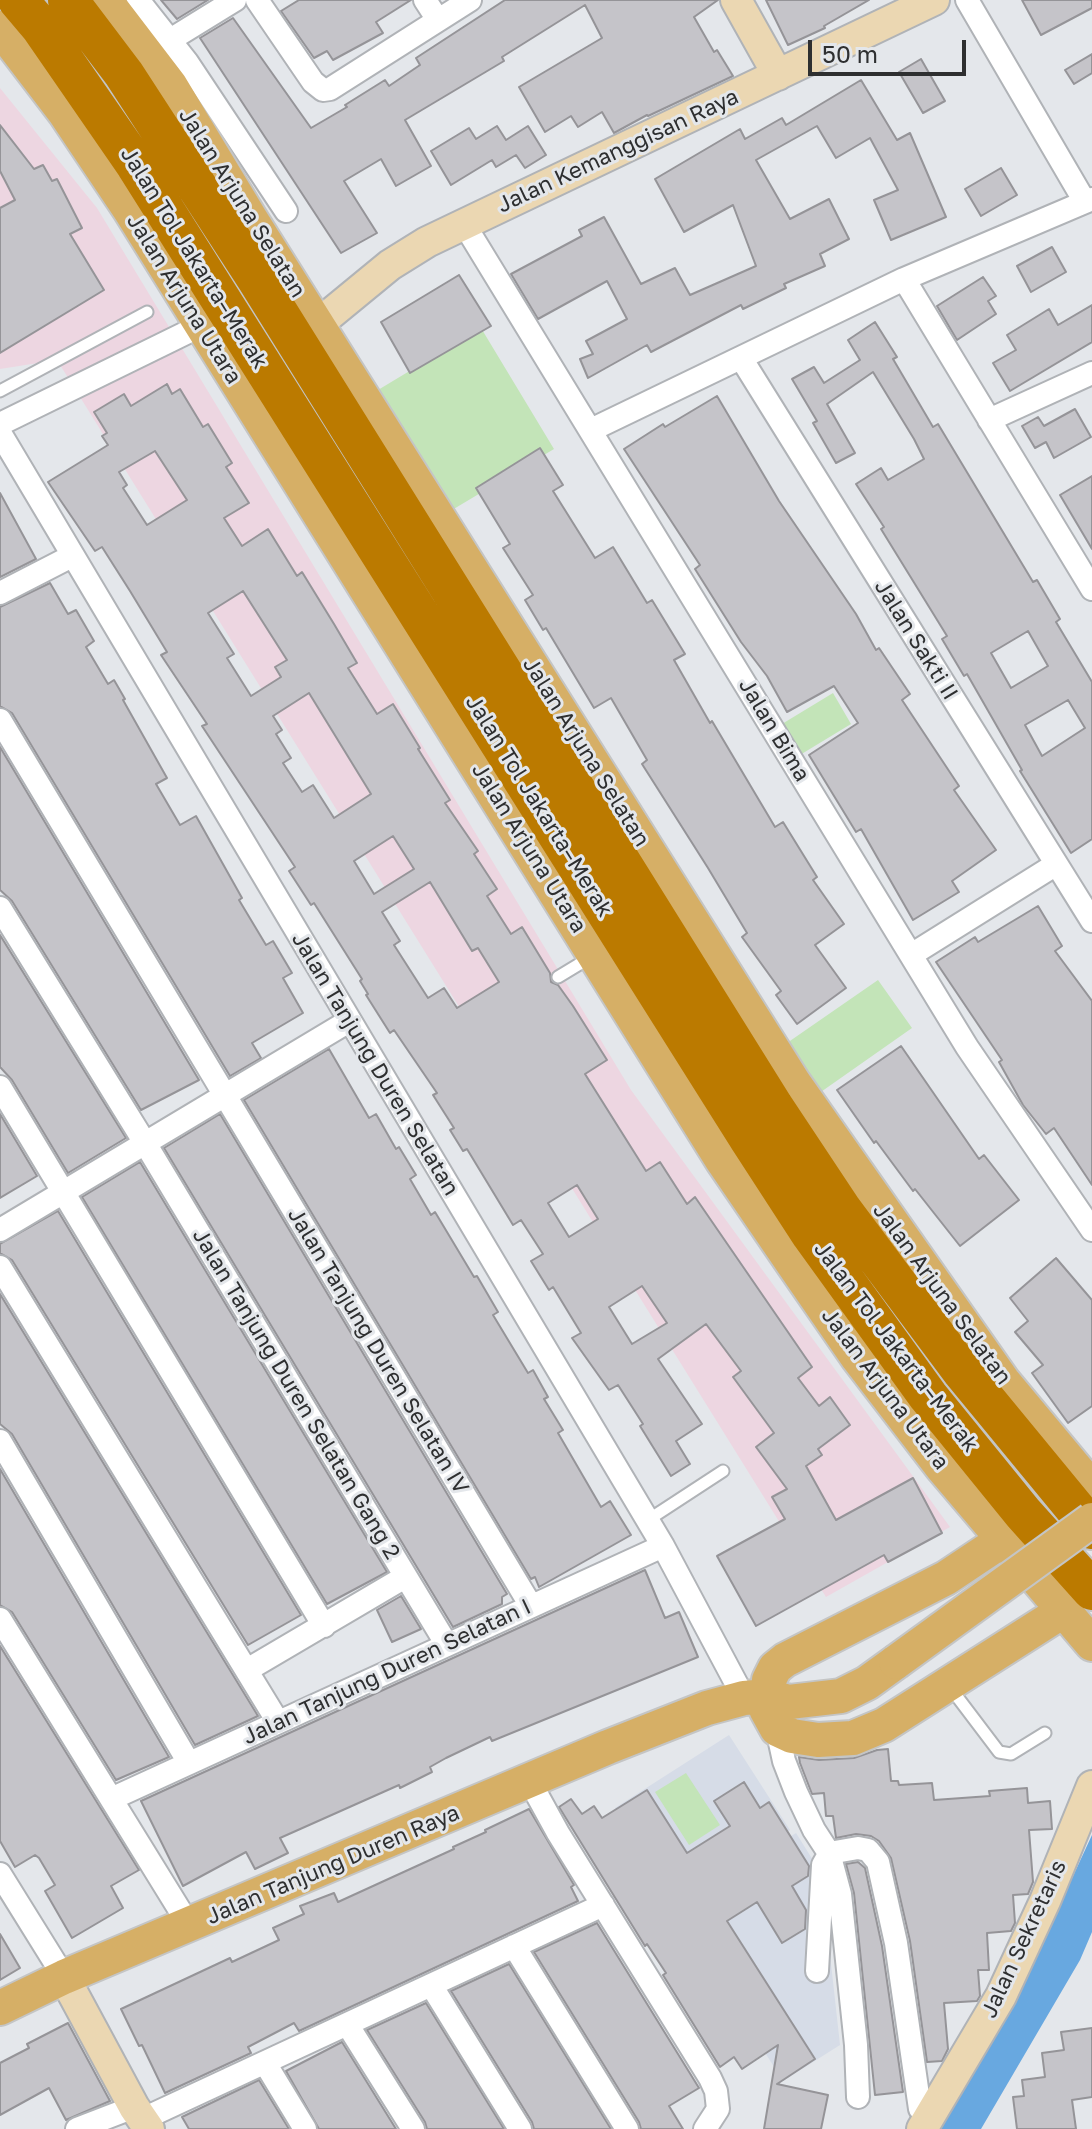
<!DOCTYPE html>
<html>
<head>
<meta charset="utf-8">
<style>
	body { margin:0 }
	#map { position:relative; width:1092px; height:2129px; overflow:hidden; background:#e4e7eb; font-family:"Golos Text",sans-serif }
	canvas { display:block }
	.scale { position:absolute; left:808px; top:40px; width:158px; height:36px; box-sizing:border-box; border:4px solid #2e2f30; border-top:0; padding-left:10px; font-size:24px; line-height:28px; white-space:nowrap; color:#2e2f30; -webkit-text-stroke:6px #e4e7eb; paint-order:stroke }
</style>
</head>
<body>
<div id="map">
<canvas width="1092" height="2129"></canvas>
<div class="scale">50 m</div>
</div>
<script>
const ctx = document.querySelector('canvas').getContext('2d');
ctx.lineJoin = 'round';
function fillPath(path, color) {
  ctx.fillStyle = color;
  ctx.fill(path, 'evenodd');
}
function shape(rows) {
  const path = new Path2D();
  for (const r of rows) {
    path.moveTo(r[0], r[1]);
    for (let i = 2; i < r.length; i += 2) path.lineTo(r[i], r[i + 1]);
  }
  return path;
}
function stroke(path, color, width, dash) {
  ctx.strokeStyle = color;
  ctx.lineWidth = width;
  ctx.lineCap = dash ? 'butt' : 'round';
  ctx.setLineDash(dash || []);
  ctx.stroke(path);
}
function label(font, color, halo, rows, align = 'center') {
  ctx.font = font + ' "Golos Text",sans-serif';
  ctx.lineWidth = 6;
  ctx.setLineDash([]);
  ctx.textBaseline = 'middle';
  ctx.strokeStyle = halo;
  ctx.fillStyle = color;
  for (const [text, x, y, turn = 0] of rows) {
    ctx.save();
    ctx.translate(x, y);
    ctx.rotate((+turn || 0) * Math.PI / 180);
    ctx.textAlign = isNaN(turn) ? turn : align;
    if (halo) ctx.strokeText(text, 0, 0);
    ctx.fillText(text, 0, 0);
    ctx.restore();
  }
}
const commercial = shape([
	[0,88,97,208,631,1090,950,1527,826,1597,57,360,0,369]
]);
const built = shape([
	[729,1735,790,1830,676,1903,615,1808],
	[796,1833,821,1873,840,2045,783,2081,675,1911]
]);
const green = shape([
	[481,328,554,449,442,516,368,396],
	[833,693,851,724,795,758,777,727],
	[878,980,912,1028,808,1101,774,1052],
	[686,1773,720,1825,689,1845,655,1792]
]);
const water = shape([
	[1092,1835,1092,1932,1080,1960,981,2129,938,2129,1009,2014]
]);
const building = shape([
	[161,0,208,0,177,19,161,0],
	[299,0,411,0,376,22,383,33,333,60,327,51,314,58,281,11,299,0],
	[505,0,718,0,694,17,714,52,717,50,733,76,648,116,647,115,614,133,602,112,578,127,571,116,545,132,519,87,602,38,585,5,502,57,504,61,405,120,431,166,396,186,381,159,344,181,377,233,341,253,200,38,233,18,311,128,347,107,345,105,385,80,389,86,420,65,416,58,505,0],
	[766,0,869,0,824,26,825,28,788,45,766,0],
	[1022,0,1092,0,1092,8,1041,35,1022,0],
	[1092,54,1092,73,1074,84,1065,70,1092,54],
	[921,59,945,101,923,113,899,72,921,59],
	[861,80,897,140,910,133,946,217,891,240,874,200,898,190,870,138,836,158,817,126,756,160,790,219,829,199,849,239,820,254,825,266,784,284,786,288,743,309,741,305,651,352,647,345,588,378,580,359,593,354,586,341,627,319,607,281,538,319,511,274,582,236,579,230,604,217,641,284,675,268,690,295,756,266,733,205,684,232,655,179,740,129,745,139,782,118,786,125,861,80],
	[0,125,34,169,43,165,52,181,57,179,82,228,70,234,104,290,0,353,0,208,15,200,0,171,0,125],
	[497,126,506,140,528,126,546,155,525,168,516,155,496,167,492,160,451,185,431,151,469,128,476,139,497,126],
	[1001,168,1017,195,981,216,965,189,1001,168],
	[1052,247,1066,272,1031,292,1017,266,1052,247],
	[459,275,491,326,410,373,381,322,459,275],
	[983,277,996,296,988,301,996,314,957,340,937,306,983,277],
	[1092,305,1092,342,1010,391,993,363,1016,350,1007,335,1049,309,1058,325,1092,305],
	[875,322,897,357,893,359,933,427,938,424,1033,582,1037,580,1060,619,1056,622,1092,682,1092,839,1071,853,1020,771,1022,770,967,674,964,676,942,639,947,636,881,529,884,527,856,484,881,468,888,480,924,459,914,439,873,372,827,404,855,453,836,463,813,423,817,421,792,379,814,367,824,383,860,360,848,340,875,322],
	[1028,631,1048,666,1011,688,991,653,1028,631],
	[1068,700,1085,728,1042,756,1025,725,1068,700],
	[167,384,172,394,180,389,203,427,208,424,232,463,226,467,249,503,224,518,242,546,268,529,297,576,302,572,334,624,357,663,348,668,377,714,393,704,420,748,418,749,450,800,445,803,478,851,474,854,497,889,487,896,511,934,522,927,550,973,551,982,558,985,573,1006,607,1060,585,1074,646,1171,660,1162,687,1204,695,1197,812,1367,798,1378,819,1406,830,1397,850,1425,818,1449,822,1455,806,1466,836,1520,913,1478,942,1533,888,1562,884,1555,756,1626,717,1556,785,1519,772,1497,787,1489,756,1447,774,1433,733,1377,741,1371,706,1324,658,1359,702,1424,676,1441,690,1464,671,1476,640,1426,643,1424,618,1385,609,1390,572,1338,581,1333,553,1287,549,1290,531,1261,543,1254,521,1220,513,1225,467,1149,463,1151,450,1130,454,1128,433,1095,437,1093,394,1030,390,1033,366,995,368,994,360,981,362,979,314,903,311,905,289,871,295,867,202,726,207,724,161,655,167,652,130,591,102,547,95,551,48,482,108,445,102,436,107,433,94,412,124,394,131,406,167,384],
	[155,451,187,500,147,525,123,488,127,485,119,472,155,451],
	[243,591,287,660,275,667,281,677,251,696,227,658,234,654,208,613,243,591],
	[309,693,371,794,334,818,313,785,302,792,283,763,291,758,276,734,282,730,273,716,309,693],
	[393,836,414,869,374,894,354,861,393,836],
	[430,882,472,951,478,948,499,982,457,1008,444,988,428,998,394,945,400,941,382,912,430,882],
	[577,1185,598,1219,569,1237,548,1203,577,1185],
	[642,1286,667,1323,632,1344,609,1307,642,1286],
	[717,396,779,501,856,614,876,650,879,648,910,694,902,700,959,786,954,790,996,850,952,881,959,892,913,920,861,829,856,832,809,755,858,723,834,686,787,712,767,676,741,642,695,569,700,565,624,449,663,424,665,427,717,396],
	[1075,409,1091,437,1054,458,1046,442,1035,448,1022,426,1038,417,1044,426,1075,409],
	[540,448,563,485,553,491,595,558,613,547,647,603,652,600,685,654,674,660,710,723,712,721,775,827,783,822,817,877,813,880,844,924,815,945,846,988,797,1024,776,995,781,991,742,937,747,933,708,868,642,764,647,760,611,698,594,708,546,628,543,630,525,600,533,595,503,548,510,544,476,488,540,448],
	[1092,476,1092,549,1060,495,1092,476],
	[0,493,36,559,0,577,0,493],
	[50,583,68,614,76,610,94,641,86,647,108,684,114,680,125,699,123,700,167,778,156,784,180,825,196,816,242,898,239,900,266,945,273,941,292,973,283,978,303,1013,252,1043,261,1058,230,1076,12,713,0,706,0,607,50,583],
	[0,747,199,1080,141,1110,12,901,0,890,0,747],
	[1038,906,1062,946,1055,951,1092,1001,1092,1185,1054,1128,1046,1134,1023,1105,999,1062,1002,1060,936,962,975,937,978,942,1038,906],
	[0,935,126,1138,68,1173,12,1080,0,1067,0,935],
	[901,1046,979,1159,984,1155,1019,1200,960,1246,915,1189,913,1191,876,1141,874,1143,837,1090,901,1046],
	[329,1049,369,1118,376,1114,396,1149,399,1147,416,1175,410,1179,431,1215,435,1212,474,1277,477,1276,498,1312,493,1315,528,1373,533,1370,548,1397,544,1399,563,1430,558,1433,601,1507,610,1501,631,1535,539,1587,535,1577,531,1579,244,1100,329,1049],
	[0,1114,37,1176,0,1198,0,1114],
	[220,1114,507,1594,502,1597,502,1604,453,1627,164,1148,220,1114],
	[140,1162,387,1572,327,1604,82,1197,140,1162],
	[58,1211,301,1615,248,1645,12,1260,0,1253,0,1244,58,1211],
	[1056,1258,1092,1300,1092,1406,1068,1423,1032,1373,1043,1365,1015,1332,1028,1321,1010,1298,1056,1258],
	[0,1294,258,1716,195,1745,12,1434,0,1424,0,1294],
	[0,1469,169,1757,116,1780,12,1612,0,1605,0,1469],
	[645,1570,665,1618,679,1612,698,1657,492,1741,490,1737,446,1758,430,1767,432,1772,400,1788,399,1785,280,1838,288,1853,255,1869,246,1852,183,1886,141,1801,645,1570],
	[401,1596,421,1629,392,1642,377,1610,401,1596],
	[0,1646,139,1870,111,1886,123,1908,72,1938,45,1891,55,1885,39,1858,35,1855,15,1867,0,1841,0,1646],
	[888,1749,891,1781,898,1781,899,1785,932,1783,934,1800,990,1796,989,1791,1027,1788,1028,1803,1050,1801,1052,1829,1029,1830,1033,1882,1028,1894,1013,1895,1015,1923,1011,1931,987,1933,989,1970,978,1970,980,1996,977,2001,944,2003,948,2049,942,2061,927,2062,910,1941,891,1858,879,1841,871,1836,856,1834,836,1838,833,1816,826,1816,824,1793,812,1794,800,1763,799,1757,819,1760,854,1758,877,1750,888,1749],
	[744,1782,760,1808,769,1802,809,1866,808,1876,792,1886,806,1910,805,1929,782,1943,757,1902,727,1921,815,2059,777,2084,828,2095,821,2129,764,2129,778,2045,742,2069,734,2057,720,2067,663,1975,666,1973,647,1944,645,1946,559,1807,571,1799,582,1814,594,1806,602,1818,647,1790,687,1853,730,1826,714,1801,744,1782],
	[529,1809,574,1885,571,1887,578,1901,299,2031,294,2023,248,2047,251,2053,165,2093,142,2045,139,2046,121,2009,230,1958,232,1962,279,1940,273,1928,304,1914,300,1906,334,1893,338,1902,454,1849,453,1847,486,1832,485,1830,529,1809],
	[858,1862,865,1868,882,1946,903,2092,875,2095,854,1893,846,1864,858,1862],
	[597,1923,699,2088,669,2106,683,2129,641,2129,639,2122,534,1952,597,1923],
	[0,1934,20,1968,0,1980,0,1934],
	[509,1964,611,2129,534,2129,532,2122,451,1991,509,1964],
	[426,2003,504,2129,427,2129,425,2122,367,2030,426,2003],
	[68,2023,110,2101,66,2120,49,2088,0,2115,0,2063,29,2048,27,2044,68,2023],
	[1092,2028,1092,2097,1072,2100,1076,2129,1017,2129,1013,2097,1024,2096,1022,2080,1045,2077,1042,2053,1064,2050,1061,2032,1092,2028],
	[342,2042,396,2129,319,2129,286,2071,342,2042],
	[259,2080,289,2129,189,2129,182,2117,259,2080]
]);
const lane = shape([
	[0,391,147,312],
	[558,977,591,957],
	[648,1520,723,1471],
	[949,1686,999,1752,1011,1754,1045,1733]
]);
const street = shape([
	[138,0,187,62,286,211],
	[257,0,313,82,323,90,330,89,470,0],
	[425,0,438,20],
	[967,0,1085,202],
	[170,40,235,0],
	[464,224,967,1047,1092,1230],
	[904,279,1092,589],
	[741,358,1092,921],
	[989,420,1092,373],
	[0,424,200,326],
	[591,430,904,279,1092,199],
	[0,433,663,1546,744,1698],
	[0,593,72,556],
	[0,720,531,1606],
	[0,908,145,1143,447,1645],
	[911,955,1055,865],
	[0,1087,324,1626],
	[0,1230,349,1021],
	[0,1267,278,1722],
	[0,1441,189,1763],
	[0,1619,189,1925],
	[247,1670,405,1577],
	[777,1729,784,1761,796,1792,814,1830,829,1853,840,1894,856,2045,858,2097],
	[530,1782,558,1833,710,2078,716,2091,718,2109,705,2129],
	[111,1799,663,1546],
	[829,1853,858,1848,868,1850,878,1862,896,1943,920,2109,929,2116],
	[0,1874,64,1977],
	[514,1946,627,2129],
	[817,1971,823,1865,827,1858],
	[431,1985,520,2129],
	[347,2024,413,2129],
	[265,2063,305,2129],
	[143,2119,603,1905],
	[77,2129,134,2107]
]);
const secondary = shape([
	[736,0,778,75],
	[317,325,390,265,427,242,934,0],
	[64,1977,134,2107,149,2129],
	[922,2129,1001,1996,1045,1901,1092,1786]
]);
const primary = shape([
	[105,0,170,85,250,218,794,1083,1003,1381,1092,1488],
	[0,28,65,113,130,210,722,1160,791,1261,858,1358,941,1466,1092,1644],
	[768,1696,769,1680,775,1668,785,1660,946,1578,1003,1540],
	[769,1708,789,1702,841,1696,867,1683,896,1662],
	[766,1709,777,1729,792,1736,818,1740,853,1738,884,1725,1063,1611],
	[0,2008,64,1977,608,1747,707,1708,744,1698,768,1696,789,1702]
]);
const highway = shape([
	[18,0,40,26,136,165,750,1140,811,1234,928,1396,1023,1513,1092,1590],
	[68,0,124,74,257,279,773,1106,842,1210,962,1371,1092,1529]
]);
const primaryBridge = shape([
	[896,1662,1092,1520]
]);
const streetNames = [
	["Jalan Kemanggisan Raya",618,151,-25],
	["Jalan Arjuna Selatan",242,203,58],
	["Jalan Tol Jakarta–Merak",194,258,58],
	["Jalan Arjuna Utara",184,299,58],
	["Jalan Sakti II",916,640,58],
	["Jalan Bima",774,730,59],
	["Jalan Arjuna Selatan",586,752,58],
	["Jalan Tol Jakarta–Merak",539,806,58],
	["Jalan Arjuna Utara",529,848,58],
	["Jalan Tanjung Duren Selatan",375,1064,59],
	["Jalan Arjuna Selatan",942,1294,54],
	["Jalan Tol Jakarta–Merak",896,1347,53],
	["Jalan Tanjung Duren Selatan IV",378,1351,59],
	["Jalan Arjuna Utara",885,1389,53],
	["Jalan Tanjung Duren Selatan Gang 2",296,1394,59],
	["Jalan Tanjung Duren Selatan I",387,1672,-25],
	["Jalan Tanjung Duren Raya",333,1865,-23],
	["Jalan Sekretaris",1024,1939,-65]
];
fillPath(commercial, '#edd6e1');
fillPath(built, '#d6dce7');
fillPath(green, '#c3e4b8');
fillPath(water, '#68a8e0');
fillPath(building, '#c5c4c9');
stroke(building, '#959498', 2);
stroke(lane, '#b0b3b7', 15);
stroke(street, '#b0b3b7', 26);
stroke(secondary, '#b0b3b7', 34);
stroke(primary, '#c4c5c5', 38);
stroke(highway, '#c4c5c5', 44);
stroke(lane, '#fff', 11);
stroke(street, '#fff', 22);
stroke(secondary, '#ebd7b2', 30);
stroke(primary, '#d6af66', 34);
stroke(highway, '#bb7a00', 40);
stroke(primaryBridge, '#c4c5c5', 38, []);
stroke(primaryBridge, '#d6af66', 34);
label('22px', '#2e2f30', '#e4e7eb', streetNames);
</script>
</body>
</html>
